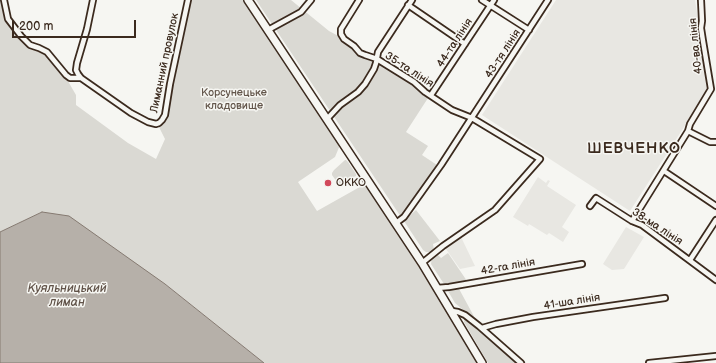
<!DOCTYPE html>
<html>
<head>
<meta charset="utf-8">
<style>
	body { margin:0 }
	#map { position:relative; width:716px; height:363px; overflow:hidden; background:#f6f6f2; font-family:"Balsamiq Sans",sans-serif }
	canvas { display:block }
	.scale { position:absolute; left:12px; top:20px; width:124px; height:18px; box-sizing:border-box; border:2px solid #3b2a1e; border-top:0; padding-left:5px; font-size:12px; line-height:14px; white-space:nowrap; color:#3b2a1e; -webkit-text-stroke:3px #f6f6f2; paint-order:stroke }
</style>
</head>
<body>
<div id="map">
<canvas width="716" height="363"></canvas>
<div class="scale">200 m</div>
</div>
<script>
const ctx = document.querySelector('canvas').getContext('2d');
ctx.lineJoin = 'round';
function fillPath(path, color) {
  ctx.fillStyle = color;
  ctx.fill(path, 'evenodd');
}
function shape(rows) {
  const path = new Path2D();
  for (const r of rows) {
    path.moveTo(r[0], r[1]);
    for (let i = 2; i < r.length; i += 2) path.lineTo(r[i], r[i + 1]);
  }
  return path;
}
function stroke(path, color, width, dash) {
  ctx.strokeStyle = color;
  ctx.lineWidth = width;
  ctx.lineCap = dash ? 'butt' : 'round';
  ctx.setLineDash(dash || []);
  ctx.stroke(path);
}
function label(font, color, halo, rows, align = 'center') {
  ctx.font = font + ' "Balsamiq Sans",sans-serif';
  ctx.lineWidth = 3;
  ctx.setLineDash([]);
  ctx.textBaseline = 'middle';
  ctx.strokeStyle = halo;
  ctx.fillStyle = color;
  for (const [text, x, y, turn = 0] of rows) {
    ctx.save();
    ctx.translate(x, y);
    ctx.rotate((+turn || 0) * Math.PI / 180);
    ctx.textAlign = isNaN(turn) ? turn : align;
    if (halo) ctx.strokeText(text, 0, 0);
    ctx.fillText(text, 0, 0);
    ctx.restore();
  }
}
const built = shape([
	[556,0,695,0,709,88,630,211,482,115],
	[538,177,546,183,548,180,550,181,547,186,576,205,562,227,569,232,563,242,549,233,547,235,529,224,528,226,513,217],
	[626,227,644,237,624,269,612,270,603,264],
	[461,237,475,266,460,269,446,249,446,247]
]);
const green = shape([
	[0,0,3,0,7,19,18,37,28,47,45,54,65,76,76,95,76,105,128,143,156,159,165,139,159,127,168,115,171,89,191,0,245,0,340,145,335,157,298,182,317,211,358,188,363,186,368,187,420,266,478,363,264,363,165,284,42,212,0,232],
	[256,0,291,0,329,31,344,39,360,53,372,57,425,92,428,98,406,132,428,146,422,155,437,165,407,210,401,217],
	[345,160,346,160,348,162,356,174,356,176,339,184,337,182,332,175,332,173,334,170],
	[416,210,440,241,433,244,434,250,430,252,426,252,423,250,404,221],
	[448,253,467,281,449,285,444,284,431,264,432,257,437,254,441,258],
	[458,287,477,322,455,303,448,291,450,288],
	[464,319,467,319,517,363,488,363,464,322]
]);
const water = shape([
	[42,212,69,216,165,284,264,363,0,363,0,232,42,212]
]);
const minor = shape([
	[4,0,8,19,21,36,30,45,39,48,47,52,66,75,70,78,81,78],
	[93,0,87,29,77,63,76,70,78,74,81,78,131,113,148,122,156,124,159,123,162,120,165,115,170,84,188,0],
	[359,0,341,29,341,34,344,39,354,46,360,53,365,55,377,59,414,82,425,92,452,110,472,118,540,159,495,210,443,246,422,263],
	[482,0,529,30],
	[408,5,465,44],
	[268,30,301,12,311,0],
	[431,95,494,0],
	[327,119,340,105,358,92,365,84,374,69,376,63,378,52,412,0],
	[688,131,710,142,716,142],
	[664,171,716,206],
	[590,206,596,198,632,221,642,225,716,280],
	[632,221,688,131,690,124,711,89,703,41,701,28,702,21,701,0],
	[396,223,404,217,441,165,548,0],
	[690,260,716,220],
	[437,288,449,287,582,264],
	[452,311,458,312,465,315,479,326,521,363],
	[482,328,496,324,533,317,665,298],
	[649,363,716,356]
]);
const trunk = shape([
	[248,0,422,263,482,363]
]);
const markers = [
	[328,183,4,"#d1495b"]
];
const streetNames = [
	["44-та лінія",455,43,-57],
	["40-ва лінія",696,46,-96],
	["43-тя лінія",503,54,-57],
	["Лиманний провулок",165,63,-78],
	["35-та лінія",409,70,33],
	["38-ма лінія",657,227,33],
	["42-га лінія",508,267,-10],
	["41-ша лінія",572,302,-9]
];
const parkNames = [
	["Корсунецьке",234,93],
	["кладовище",234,106]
];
const poiNames = [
	["ОККО",336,183]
];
const waterNames = [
	["Куяльницький",67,289],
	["лиман",67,303]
];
const districtNames = [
	["ШЕВЧЕНКО",634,149]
];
fillPath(built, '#e8e7e2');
fillPath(green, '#dad9d3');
fillPath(water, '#b6b0a9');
stroke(water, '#857a71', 1);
stroke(minor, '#3b2a1e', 8);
stroke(trunk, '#3b2a1e', 10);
stroke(minor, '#f6f6f2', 4.5);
stroke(trunk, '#f6f6f2', 7);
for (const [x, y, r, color] of markers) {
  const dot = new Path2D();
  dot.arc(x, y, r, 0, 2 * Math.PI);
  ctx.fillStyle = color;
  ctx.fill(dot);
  stroke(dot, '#f6f6f2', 1.5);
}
label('11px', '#3b2a1e', '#f6f6f2', streetNames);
label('11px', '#63564b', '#f6f6f2', parkNames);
label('11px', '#3b2a1e', '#f6f6f2', poiNames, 'left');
label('italic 12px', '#605248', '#f6f6f2', waterNames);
ctx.letterSpacing = '1px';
label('bold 15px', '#3b2a1e', '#f6f6f2', districtNames);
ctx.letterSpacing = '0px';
</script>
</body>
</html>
